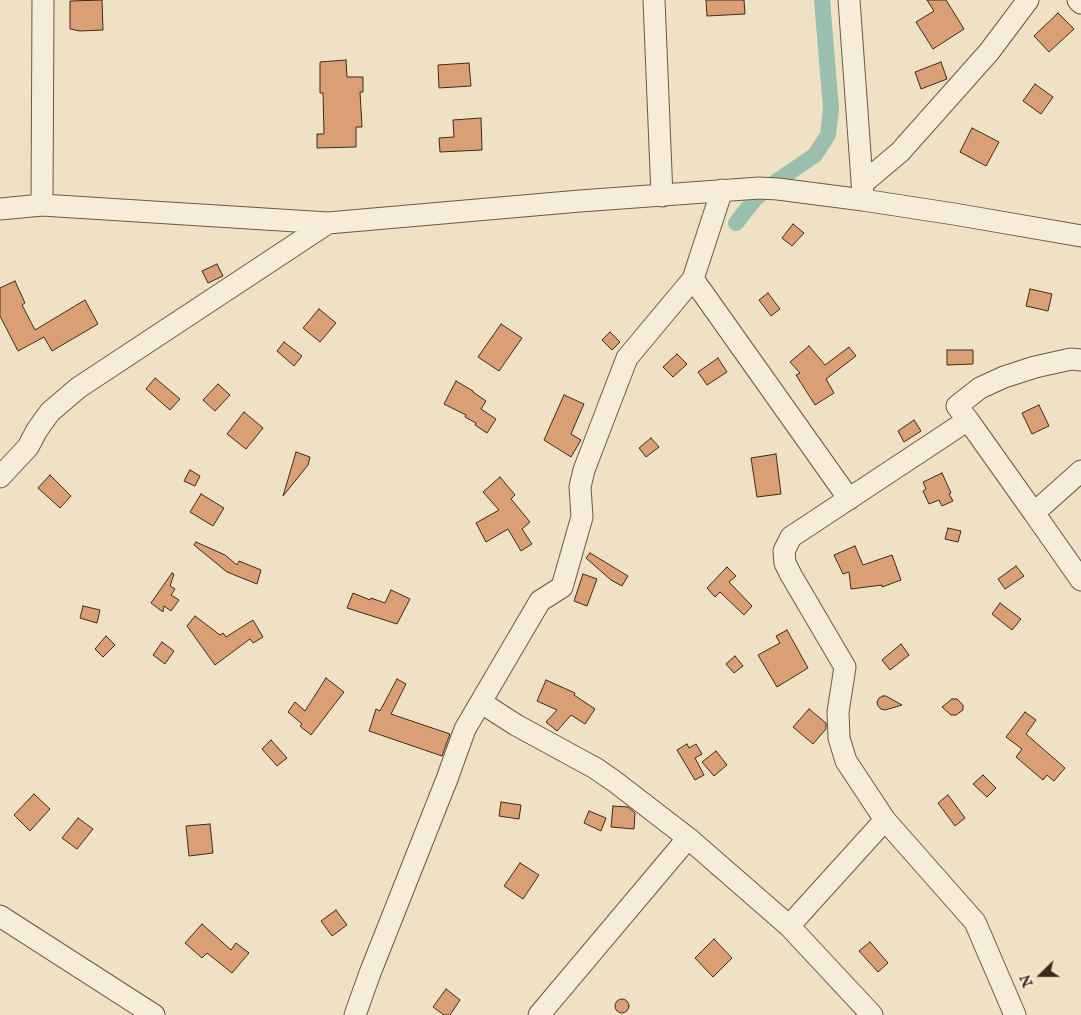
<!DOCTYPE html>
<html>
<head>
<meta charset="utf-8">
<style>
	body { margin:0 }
	#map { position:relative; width:1081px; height:1015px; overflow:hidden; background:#efe2c4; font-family:"IM FELL English",serif }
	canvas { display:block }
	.north { position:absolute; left:1016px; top:950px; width:50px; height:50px; -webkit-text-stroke:4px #f5ecd9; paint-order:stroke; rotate:248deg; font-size:14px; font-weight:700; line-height:20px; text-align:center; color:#3f2a19 }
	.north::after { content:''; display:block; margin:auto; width:18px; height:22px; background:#3f2a19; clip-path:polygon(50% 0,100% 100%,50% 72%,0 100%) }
</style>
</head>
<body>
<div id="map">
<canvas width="1081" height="1015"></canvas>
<div class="north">N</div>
</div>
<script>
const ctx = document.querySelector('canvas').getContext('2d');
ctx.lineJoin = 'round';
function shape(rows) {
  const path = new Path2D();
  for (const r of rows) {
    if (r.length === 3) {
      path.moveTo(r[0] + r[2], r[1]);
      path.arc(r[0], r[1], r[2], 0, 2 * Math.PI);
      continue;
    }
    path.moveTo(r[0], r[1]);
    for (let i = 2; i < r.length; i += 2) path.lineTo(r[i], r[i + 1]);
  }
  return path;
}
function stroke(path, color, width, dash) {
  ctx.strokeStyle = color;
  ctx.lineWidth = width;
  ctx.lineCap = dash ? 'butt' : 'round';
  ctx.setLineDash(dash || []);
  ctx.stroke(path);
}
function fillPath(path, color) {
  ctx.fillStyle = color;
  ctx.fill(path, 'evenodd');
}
const canal = shape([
	[736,223,754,200,774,183,815,155,828,135,831,109,822,0]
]);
const building = shape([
	[102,0,103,30,80,31,70,29,70,1,102,0],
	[706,0,744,0,745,14,707,16,706,0],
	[927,0,946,0,964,29,933,49,916,22,934,11,927,0],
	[1058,13,1074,29,1049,52,1034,36,1058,13],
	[346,60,347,77,363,77,363,92,360,92,362,127,356,127,356,147,317,148,317,134,324,134,323,93,320,93,320,62,346,60],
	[941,62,947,79,921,89,915,72,941,62],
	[469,63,471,86,439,88,438,65,469,63],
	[1035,84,1053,97,1041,114,1023,101,1035,84],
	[481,118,482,150,440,152,439,138,454,137,453,120,481,118],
	[972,128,999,142,986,166,960,152,972,128],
	[793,224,804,233,792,246,782,238,793,224],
	[217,264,223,276,208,283,202,271,217,264],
	[15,281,25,303,22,305,35,330,85,300,98,324,52,351,44,337,18,351,0,316,0,288,15,281],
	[1030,289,1052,294,1048,311,1026,306,1030,289],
	[768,293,780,309,771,316,759,300,768,293],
	[319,309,336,323,320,342,303,328,319,309],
	[501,324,522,338,499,371,478,357,501,324],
	[610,332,620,342,612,350,602,340,610,332],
	[284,342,302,356,294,366,277,351,284,342],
	[809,346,825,365,849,347,856,356,826,379,834,393,815,405,796,375,800,373,790,362,809,346],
	[947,350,973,350,973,364,947,365,947,350],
	[677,354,687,364,673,377,663,367,677,354],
	[718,358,727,372,707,385,698,372,718,358],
	[155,378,180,399,170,410,146,389,155,378],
	[456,381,473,391,473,392,486,401,481,409,496,419,487,433,475,425,476,423,465,417,466,415,444,404,456,381],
	[218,384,230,395,215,411,203,400,218,384],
	[564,395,584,404,571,434,581,440,571,457,544,440,564,395],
	[1039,405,1049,426,1032,434,1022,413,1039,405],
	[244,412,263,428,246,449,227,434,244,412],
	[914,420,921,431,904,442,898,431,914,420],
	[651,438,659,447,646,457,639,448,651,438],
	[296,452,310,457,308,465,283,496,296,452],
	[776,454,781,494,757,497,751,458,776,454],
	[190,470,200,476,195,486,184,481,190,470],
	[942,473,951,493,949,494,953,501,942,506,939,500,929,504,923,491,926,489,923,482,942,473],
	[50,475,71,496,60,508,38,488,50,475],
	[500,477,515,495,511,499,530,522,522,529,532,544,521,551,508,529,486,542,476,523,499,510,483,492,500,477],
	[201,494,224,508,213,526,190,512,201,494],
	[948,528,961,531,958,542,945,539,948,528],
	[196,542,225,555,237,565,239,561,261,570,257,584,227,572,194,545,196,542],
	[855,546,863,565,892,555,901,580,882,587,882,585,851,589,849,572,843,574,834,555,855,546],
	[590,553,628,576,622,586,611,580,586,558,590,553],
	[1016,566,1024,576,1005,589,998,579,1016,566],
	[727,567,736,576,729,582,752,606,744,615,720,592,715,597,707,588,727,567],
	[172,573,174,574,170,586,175,589,171,595,179,600,171,611,164,606,163,612,151,603,172,573],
	[583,574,597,579,587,606,574,601,583,574],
	[391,590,410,599,397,624,347,608,353,593,370,600,371,598,385,603,391,590],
	[1000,603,1021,619,1012,630,992,614,1000,603],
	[83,606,100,610,97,623,80,618,83,606],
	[195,616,220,635,223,633,226,637,253,620,263,637,253,643,250,639,215,665,187,626,195,616],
	[787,630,808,668,777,687,758,655,780,643,776,636,787,630],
	[106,636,115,645,103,657,95,649,106,636],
	[162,642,174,651,165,664,153,655,162,642],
	[901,644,909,655,890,670,882,660,901,644],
	[735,656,743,666,734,673,726,664,735,656],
	[326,678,344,692,311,735,300,726,302,724,288,712,295,702,305,711,326,678],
	[397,679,406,684,391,714,450,734,442,756,369,731,376,709,380,711,397,679],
	[546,680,575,693,574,695,595,709,585,724,571,715,557,731,546,722,557,710,537,701,546,680],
	[883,696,886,696,902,705,885,710,881,709,878,706,877,702,879,698,883,696],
	[952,699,957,699,963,705,963,710,956,715,951,715,942,707,952,699],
	[809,709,826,723,826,729,813,744,793,727,809,709],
	[1025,712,1036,720,1026,734,1065,768,1054,781,1047,775,1043,780,1016,757,1022,749,1006,737,1025,712],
	[271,740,287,758,277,766,262,749,271,740],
	[687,744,689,748,696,744,702,754,695,758,704,775,695,780,677,750,687,744],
	[716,751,727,765,714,776,702,762,716,751],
	[983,775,996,788,987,797,973,784,983,775],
	[34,794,50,809,30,831,14,815,34,794],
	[948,795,965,818,955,826,938,803,948,795],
	[501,802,521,805,519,819,499,816,501,802],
	[613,806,628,807,635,813,634,829,611,827,613,806],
	[589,811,606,818,601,831,584,823,589,811],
	[78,818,93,829,77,849,62,838,78,818],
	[210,824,213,853,189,856,186,826,210,824],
	[520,863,539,875,523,899,504,886,520,863],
	[336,910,347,925,332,936,321,921,336,910],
	[202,924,231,950,236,943,249,953,232,973,207,953,202,958,185,943,202,924],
	[714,939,732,958,713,977,695,958,714,939],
	[870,942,888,963,878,972,859,951,870,942],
	[446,989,460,1000,450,1015,444,1015,433,1007,446,989],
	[622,1006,7]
]);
const minor = shape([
	[654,0,662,196],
	[849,0,863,195],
	[1078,0,1081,3],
	[862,184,900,152,989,52,1028,0],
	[42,205,43,0],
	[0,209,42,205,328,223,580,201,759,188,778,189,863,200,954,214,1081,236],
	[693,279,849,499],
	[968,420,957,406,980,388,1004,377,1035,367,1071,359,1081,360],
	[0,477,28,447,37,430,50,412,78,388,328,223],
	[1034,513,1081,580],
	[482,703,516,725,595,768,614,781,688,838,789,926,885,820,975,922,1015,1015],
	[885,820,846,761,839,738,838,712,845,667,791,575,785,563,784,551,791,537,968,420,1034,513,1081,471],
	[0,916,154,1015],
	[789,926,872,1015],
	[355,1015,370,973,447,779,465,729,540,601,562,587,582,517,580,487,584,470,627,358,693,279,722,190],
	[539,1015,688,838]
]);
stroke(canal, '#9bbfae', 16);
fillPath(building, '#da9f75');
stroke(building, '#3f2a19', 1);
stroke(minor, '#6b5844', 23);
stroke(minor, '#f5ecd9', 21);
</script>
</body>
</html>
